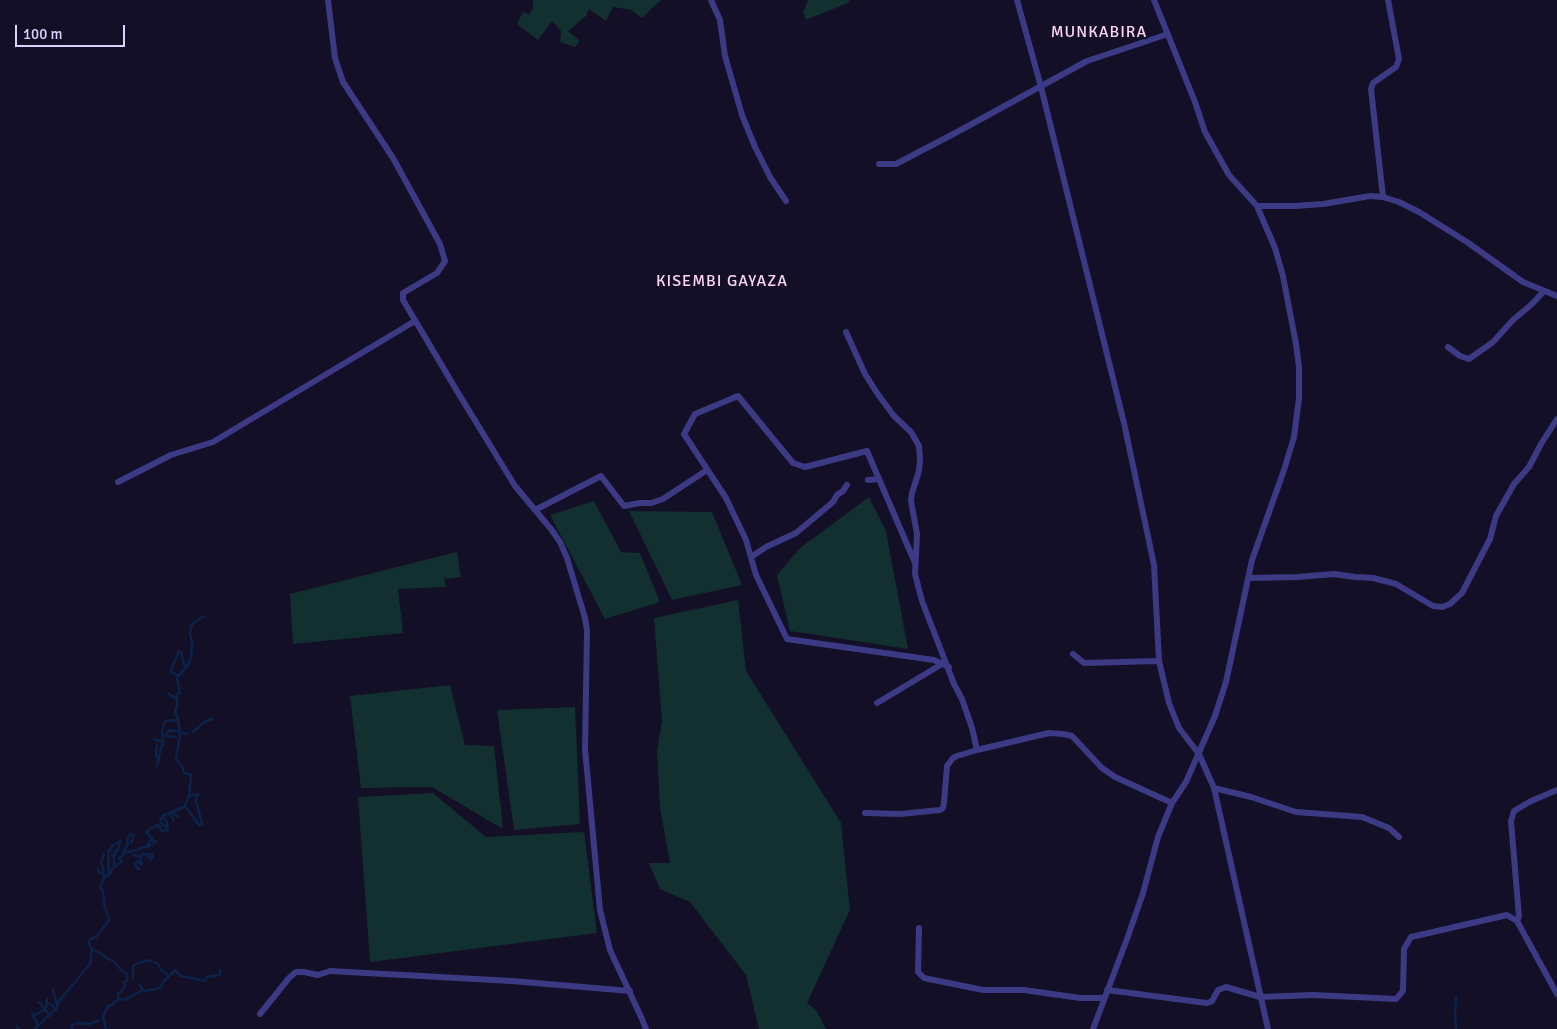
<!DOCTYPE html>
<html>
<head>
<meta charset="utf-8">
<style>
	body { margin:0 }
	#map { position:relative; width:1557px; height:1029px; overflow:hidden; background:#130f26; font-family:Signika,sans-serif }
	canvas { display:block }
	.scale { position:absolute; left:15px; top:25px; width:110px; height:22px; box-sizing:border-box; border:2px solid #d9d4ff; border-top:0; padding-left:6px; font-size:15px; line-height:18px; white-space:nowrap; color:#d9d4ff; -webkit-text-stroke:4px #130f26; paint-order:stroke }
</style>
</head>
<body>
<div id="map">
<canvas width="1557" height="1029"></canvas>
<div class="scale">100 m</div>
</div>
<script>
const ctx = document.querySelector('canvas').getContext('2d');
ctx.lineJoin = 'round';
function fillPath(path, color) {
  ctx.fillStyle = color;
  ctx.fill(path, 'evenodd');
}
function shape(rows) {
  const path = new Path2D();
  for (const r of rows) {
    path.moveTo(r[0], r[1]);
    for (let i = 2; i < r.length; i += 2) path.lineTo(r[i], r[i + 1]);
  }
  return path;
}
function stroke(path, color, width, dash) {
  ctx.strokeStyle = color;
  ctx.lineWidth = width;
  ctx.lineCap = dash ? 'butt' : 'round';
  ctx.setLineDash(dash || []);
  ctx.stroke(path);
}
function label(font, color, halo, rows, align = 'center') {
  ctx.font = font + ' Signika,sans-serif';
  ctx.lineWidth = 4.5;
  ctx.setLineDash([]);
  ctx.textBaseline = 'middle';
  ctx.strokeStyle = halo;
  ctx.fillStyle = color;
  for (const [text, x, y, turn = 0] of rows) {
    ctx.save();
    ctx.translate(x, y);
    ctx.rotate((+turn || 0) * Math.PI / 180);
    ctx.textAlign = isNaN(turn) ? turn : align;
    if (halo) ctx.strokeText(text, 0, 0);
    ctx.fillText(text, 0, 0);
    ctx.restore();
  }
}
const green = shape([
	[533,0,661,0,642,18,632,10,613,7,606,21,589,9,586,16,568,31,580,41,575,47,560,42,561,31,552,21,538,40,517,24,523,12,529,14,533,9],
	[808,0,849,0,850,2,806,20,803,12],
	[869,497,886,531,908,649,790,631,777,575,800,548],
	[594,501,621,552,640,553,660,602,605,619,550,515],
	[629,511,712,512,742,585,672,600],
	[457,552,461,577,444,579,446,587,398,589,403,633,293,644,290,594],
	[738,600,746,671,841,823,850,910,807,1003,816,1010,826,1029,759,1029,746,975,690,902,660,889,649,863,670,863,660,807,657,751,662,721,654,618],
	[450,685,465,745,494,746,503,829,432,787,361,788,350,696],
	[575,707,580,824,514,830,497,710],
	[433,793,486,837,584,832,597,933,370,962,358,797]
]);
const stream = shape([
	[179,676,173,673,171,670,179,651,181,652,184,664,187,666],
	[168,693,176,699],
	[180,732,187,734],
	[193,732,203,723,212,719],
	[176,737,165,736,169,730,177,731],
	[154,739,163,742],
	[157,745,156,756,159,760],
	[157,766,161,747,163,745,162,732,165,721,179,720],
	[185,806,199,825,202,824,196,801,198,794,189,796],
	[172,812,178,817],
	[169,813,174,820],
	[163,817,167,822,167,827],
	[147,846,148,847,156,842,151,839],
	[124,853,123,852,128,844,127,840,130,834,134,835,131,843],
	[146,854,152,854,153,857,151,857],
	[134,855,140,857,142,864],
	[140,857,143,854,146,854,151,860],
	[98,869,99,873,103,873],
	[139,869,135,865,136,862,139,861,140,864],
	[109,875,108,851,110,851,112,846,120,841,118,850,115,851,115,855,112,855,114,858,114,866],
	[104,877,103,867,101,863,104,854],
	[92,949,102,954,106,958,112,960,123,972,127,974,127,981,124,982,125,987,118,994,118,999],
	[133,978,133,966,138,963,150,960,158,964,161,970,169,976],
	[139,984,143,990],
	[53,990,57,1005],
	[1456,997,1455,1015,1456,1029],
	[39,1002,49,1015],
	[46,1003,52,1005,55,1009],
	[32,1013,38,1025],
	[33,1016,46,1009,47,999],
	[17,1027,19,1029],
	[35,1029,56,1009,60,1000,90,964,92,950,89,943,91,939,96,937,109,920,104,904,103,891,100,888,104,878,111,873,111,870,122,861,119,858,126,852,137,850,147,846,152,838,146,832,151,828,158,825,162,831,168,830,168,828,162,824,160,821,164,815,184,807,189,796,191,775,184,773,182,766,176,759,180,736,178,719,175,712,177,706,177,694,180,693,177,678,188,665,191,657,192,644,190,633,192,624,204,616],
	[72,1029,72,1025,78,1023,89,1024,98,1021],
	[106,1029,103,1017,108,1006,112,1005,118,999,124,1000,143,990,145,991,160,988,164,981,175,970,181,976,205,981,207,977,220,975,220,970]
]);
const street = shape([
	[328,0,335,58,343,82,393,158,440,244,445,261,437,273,403,293,403,300,457,391,515,486,551,529,560,542,567,558,585,618,587,631,585,749,600,910,610,950,642,1019,646,1029],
	[711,0,720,20,725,56,742,115,755,147,770,177,786,201],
	[1017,0,1041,87,1124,423,1154,565,1159,661,1169,703,1179,728,1199,754,1214,788,1268,1029],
	[879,164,896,164,959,131,1087,61,1168,34],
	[1383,197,1371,89,1373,83,1396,67,1399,59,1388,0],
	[1257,206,1294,206,1323,204,1370,196,1383,197,1399,202,1419,212,1467,242,1523,282,1557,296],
	[846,332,865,374,877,393,894,416,911,432,919,446,920,459,919,471,912,493,911,501,917,534,915,574,922,601,954,684,962,699,972,728,977,750],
	[1448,347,1460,356,1469,359,1493,342,1513,320,1532,304,1544,291],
	[868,480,879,479],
	[118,482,171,455,213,442,415,321],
	[535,510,601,476,624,506,640,503,651,503,663,499,707,470],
	[751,557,766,547,796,533,833,502,837,495,843,491,847,485],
	[915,563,867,451,805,467,793,463,738,396,695,414,684,434,726,498,746,540,756,575,787,639,934,660,949,667],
	[1248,578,1298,577,1334,574,1355,577,1373,578,1396,584,1433,606,1442,607,1450,604,1462,593,1490,539,1496,516,1514,484,1529,467,1541,444,1557,419],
	[1073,654,1084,663,1159,661],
	[877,703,942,664],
	[1214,788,1251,797,1296,812,1362,817,1389,828,1399,837],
	[865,813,900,814,940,810,943,808,944,803,947,766,953,758,957,756,977,750,1049,733,1063,734,1072,736,1102,768,1115,777,1172,803],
	[1517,921,1519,917,1511,821,1514,811,1531,801,1557,790],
	[919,928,918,972,924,978,983,990,1024,990,1080,998,1104,998],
	[1107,990,1207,1003,1212,1001,1218,990,1226,987,1260,997,1313,995,1396,999,1403,991,1404,949,1411,937,1507,915,1517,921,1557,994],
	[260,1014,289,978,296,972,304,972,318,975,330,971,512,981,630,991],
	[1093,1029,1127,939,1143,893,1158,837,1172,803,1186,782,1215,716,1226,682,1252,560,1284,470,1294,437,1299,398,1299,367,1296,344,1283,276,1275,248,1257,206,1229,175,1205,132,1195,102,1154,0]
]);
const quarterNames = [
	["MUNKABIRA",1099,33],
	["KISEMBI GAYAZA",722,282]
];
fillPath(green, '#12302f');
stroke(stream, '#0c2248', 2.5);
stroke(street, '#3d3a85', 6);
ctx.letterSpacing = '1px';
label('16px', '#ffd6f0', '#130f26', quarterNames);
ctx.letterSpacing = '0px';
</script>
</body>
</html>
